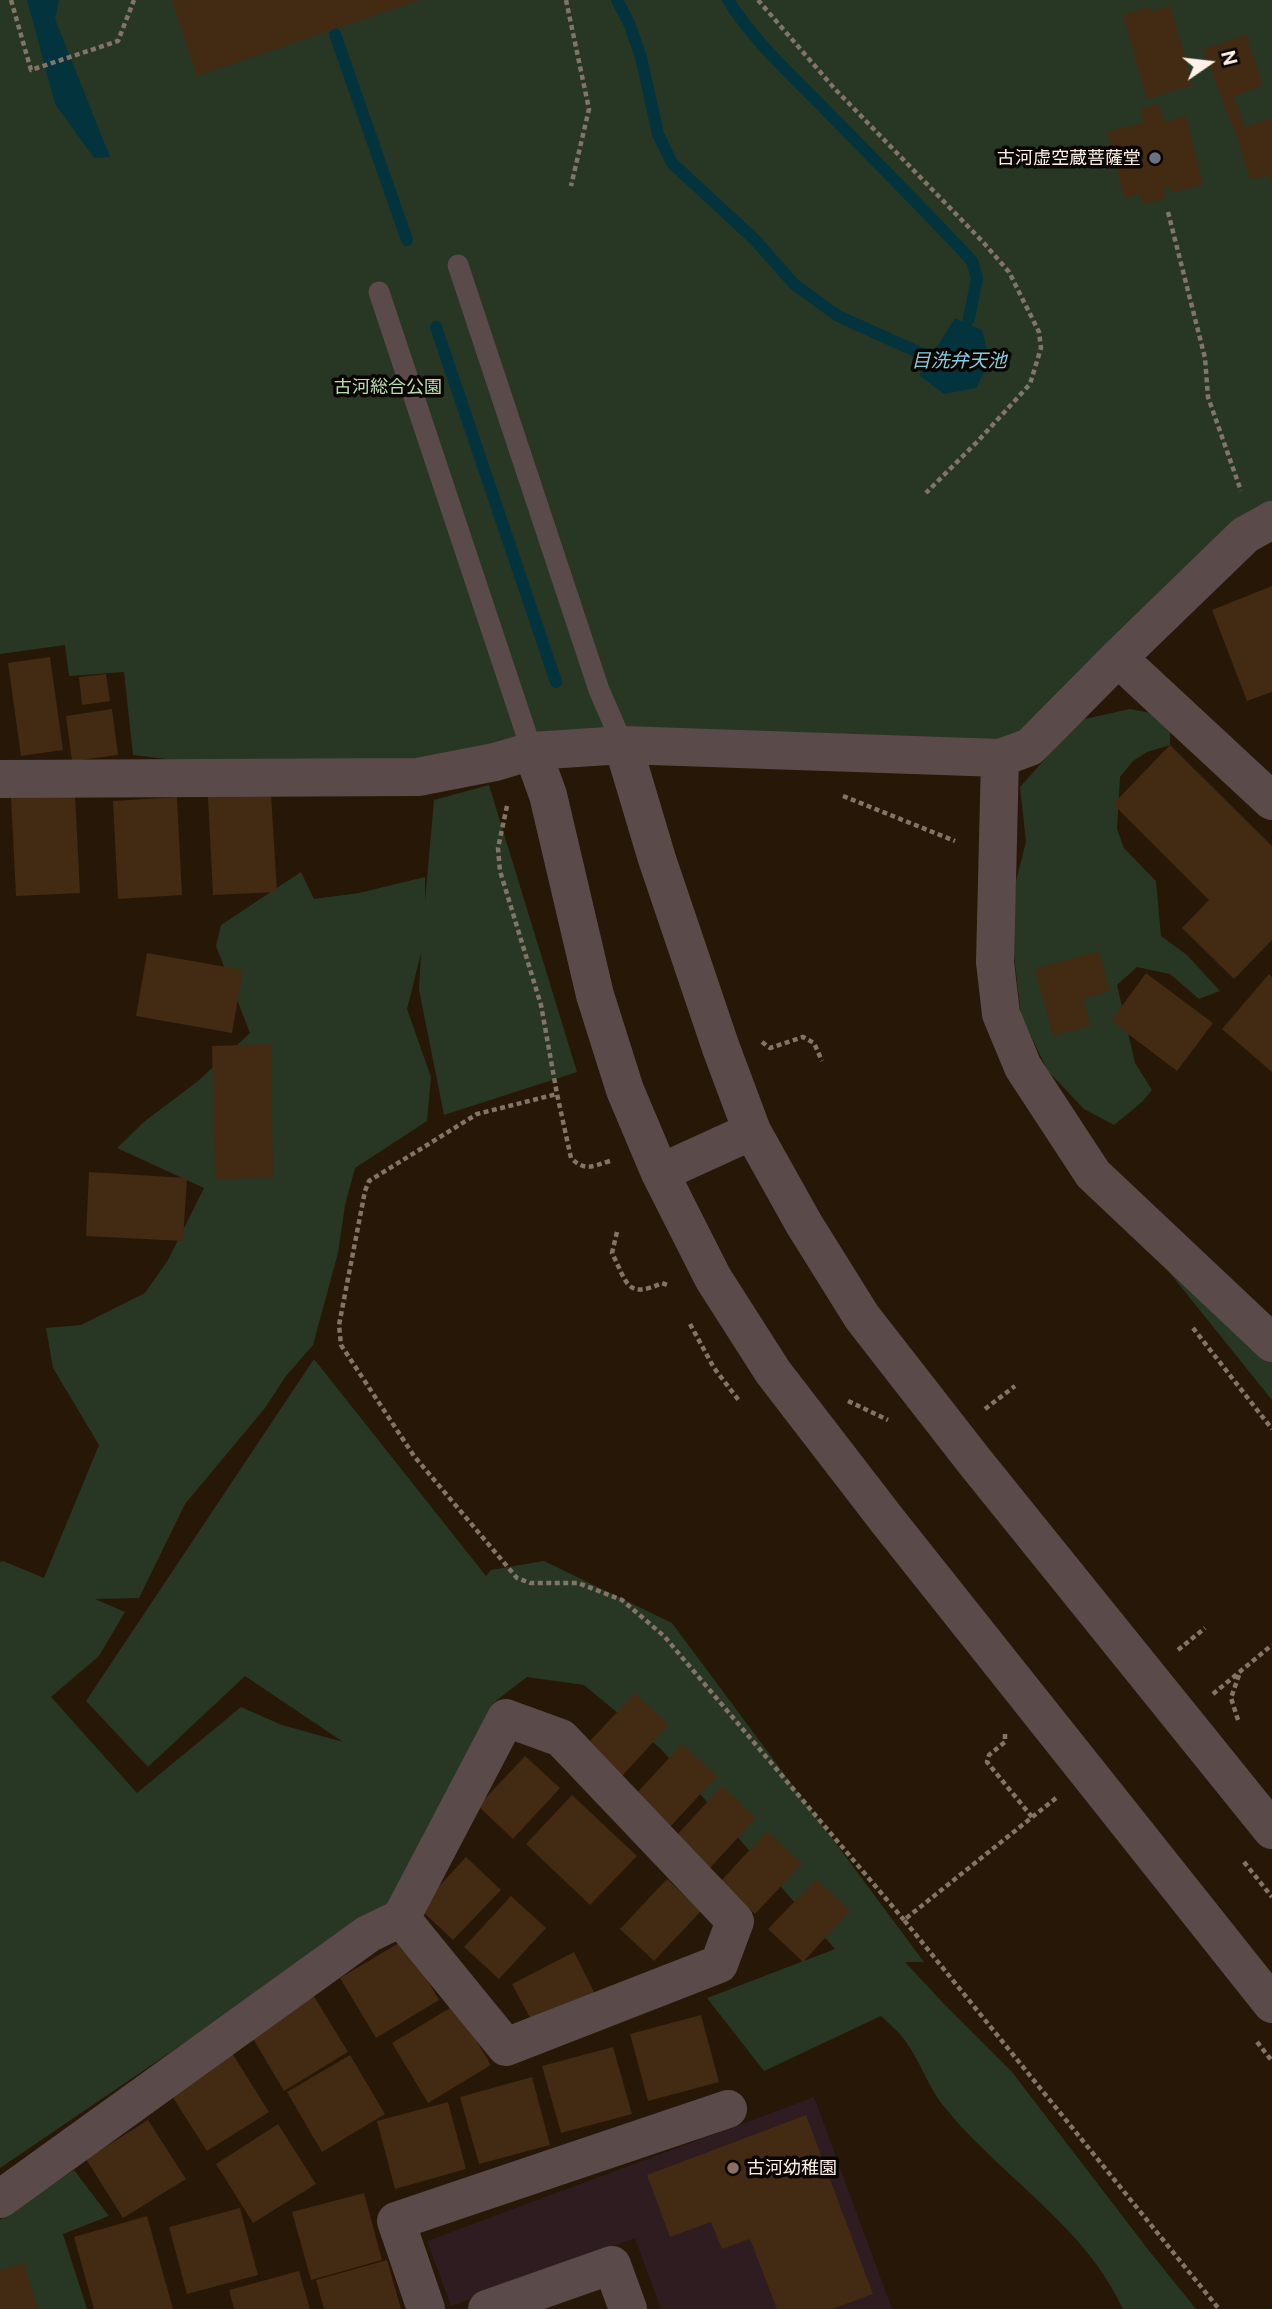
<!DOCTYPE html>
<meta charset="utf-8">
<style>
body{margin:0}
#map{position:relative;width:1272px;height:2309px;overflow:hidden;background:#271707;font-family:"Public Sans",sans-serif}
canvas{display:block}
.north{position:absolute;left:1174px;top:28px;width:70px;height:70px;-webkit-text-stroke:5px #0b0502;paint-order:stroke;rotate:76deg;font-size:19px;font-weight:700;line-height:28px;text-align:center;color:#fef2e8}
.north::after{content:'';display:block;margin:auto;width:24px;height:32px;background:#fef2e8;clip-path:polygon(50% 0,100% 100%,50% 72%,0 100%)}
</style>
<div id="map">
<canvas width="1272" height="2309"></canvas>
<div class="north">N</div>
</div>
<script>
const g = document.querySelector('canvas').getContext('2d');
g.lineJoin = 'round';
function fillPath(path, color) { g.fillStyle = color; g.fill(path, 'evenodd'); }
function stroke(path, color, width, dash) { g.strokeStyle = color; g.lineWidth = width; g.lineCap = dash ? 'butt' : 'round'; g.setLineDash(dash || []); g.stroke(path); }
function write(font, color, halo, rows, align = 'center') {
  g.font = font + ' "Public Sans","Noto Sans JP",sans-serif'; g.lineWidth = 7; g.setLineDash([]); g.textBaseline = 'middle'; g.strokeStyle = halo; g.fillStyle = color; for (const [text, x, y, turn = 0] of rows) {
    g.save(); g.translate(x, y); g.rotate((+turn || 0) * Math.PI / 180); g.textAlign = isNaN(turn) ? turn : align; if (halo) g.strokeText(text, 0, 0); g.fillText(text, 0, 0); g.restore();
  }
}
const education = new Path2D(`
 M814 2097 892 2309H661L635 2238 451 2306 427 2241Z`);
const green = new Path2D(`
 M0 0H1272V520L1030 747H684L332 779 133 755 124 672 69 676 65 645 0 654Z
 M1130 709 1156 714 1170 727V745L1147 752 1133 761 1120 777 1117 829 1124 848 1156 881 1161 936 1187 955 1220 991 1199 999 1170 974 1137 967 1117 985 1135 1063 1152 1090 1142 1102 1114 1125 1084 1109 1048 1071 1021 1016 1012 938 1016 881 1026 842 1020 787 1080 720Z
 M489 785 577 1072 444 1115 419 990 421 953 407 1009 431 1077 427 1121 355 1168 345 1205 338 1253 313 1345 286 1376 265 1408 185 1504 139 1598 95 1599 125 1612 99 1656 51 1697 137 1793 241 1707 282 1725 343 1742 245 1676 148 1767 86 1701 314 1359 486 1576 491 1570 544 1561 672 1623 924 1962H905L943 2003 1012 2072 1150 2252 1196 2309H1123C1084 2224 998 2175 942 2104 927 2084 919 2059 904 2039 897 2030 888 2023 881 2016L764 2071 707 1998 835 1949 661 1749 584 1685 527 1677 493 1703 396 1899 0 2168V1562L3 1561 44 1578 99 1445 53 1368 46 1328 81 1325 145 1293 168 1260 204 1188 117 1148 145 1121 198 1081 250 1033 216 946 221 925 301 872 314 899 359 893 425 877V902L434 800Z
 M1161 1262 1272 1361V1400Z
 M74 2170 109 2216 63 2234 87 2309H6L0 2292V2220Z`);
const water = new Path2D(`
 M27 0H59L55 19 110 157 94 158 55 104Z
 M955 318 982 330 990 361 976 388 944 394 919 375Z`);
const stream = new Path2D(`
 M617 0 629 23 641 57 658 134 672 163 754 239 795 285 838 316 929 357
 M728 0C752 38 785 69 816 100 868 154 921 206 972 261L977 278 969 319
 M335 34 407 240
 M436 327 556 682`);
const building = new Path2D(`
 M172 0H420L197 76Z
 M1170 6 1193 85 1147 99 1123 15 1150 7 1151 12Z
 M1246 34 1263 85 1234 97 1245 127 1272 118V186L1267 175 1251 180 1235 132 1203 50Z
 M1159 104 1164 122 1186 116 1203 184 1171 193 1170 186 1163 189 1165 199 1143 204 1140 194 1124 198 1107 132 1143 123 1140 109Z
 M1272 586V692L1247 701 1212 610Z
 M50 657 63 750 21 756 8 663Z
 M106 674 110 701 82 705 79 677Z
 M112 709 118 755 72 761 66 716Z
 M1170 745 1272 846V940L1234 979 1182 928 1209 900 1113 804Z
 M271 794 277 892 213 895 208 797Z
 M75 795 80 893 16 896 11 798Z
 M177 797 182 895 118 899 113 801Z
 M1099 951 1110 991 1083 999 1091 1026 1053 1036 1035 969Z
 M147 953 243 970 232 1033 136 1016Z
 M1146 973 1213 1023 1177 1071 1111 1021Z
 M1269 974 1272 977V1072L1222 1029Z
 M271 1044 273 1178 215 1179 212 1046Z
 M89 1172 187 1178 183 1241 86 1236Z
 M635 1693 669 1725 622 1776 588 1743Z
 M682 1744 717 1776 670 1827 635 1795Z
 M525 1756 560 1788 513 1839 478 1806Z
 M722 1786 756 1818 709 1869 675 1837Z
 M572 1795 637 1856 590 1905 526 1844Z
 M767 1831 802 1864 755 1914 720 1882Z
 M466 1857 501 1890 453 1940 419 1908Z
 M667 1879 701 1911 654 1961 620 1929Z
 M816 1879 850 1911 803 1962 768 1929Z
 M511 1896 546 1928 499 1979 464 1947Z
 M404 1940 439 2000 376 2038 340 1978Z
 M574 1952 595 1994 534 2025 512 1984Z
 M312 1993 348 2052 284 2091 248 2030Z
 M455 2005 491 2065 428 2103 392 2043Z
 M701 2015 719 2082 648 2101 630 2034Z
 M613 2047 632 2114 561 2133 542 2066Z
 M232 2053 269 2112 207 2151 170 2093Z
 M350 2055 385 2114 322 2152 287 2092Z
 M532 2077 550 2145 479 2164 460 2097Z
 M448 2102 466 2169 395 2189 377 2121Z
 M806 2115 873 2294 832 2309H777L750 2239 722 2249 711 2222 670 2237 647 2175Z
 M148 2120 186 2179 123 2218 86 2159Z
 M278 2124 316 2184 253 2223 216 2164Z
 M364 2193 382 2260 311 2280 292 2212Z
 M240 2208 258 2275 187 2294 169 2227Z
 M147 2216 173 2309H94L74 2237Z
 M387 2260 401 2309H324L316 2280Z
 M24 2263 38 2309H0V2270Z
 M299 2271 310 2309H234L229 2290Z`);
const path = new Path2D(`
 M11 0 31 70 118 41 134 0
 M566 0 589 109 571 186
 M758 0 834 88 983 242 1009 272 1039 332 1041 348 1030 384 978 441 926 493
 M1168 212 1205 358 1208 397 1241 491
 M843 796 955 841
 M507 806 498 848 500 871 541 1005 557 1094
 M762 1042 770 1048 803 1037 814 1043 822 1061
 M610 1161C593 1166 585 1172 571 1158L557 1094 477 1114 369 1181 365 1191 339 1325 341 1345 414 1456 517 1578 530 1583H578L622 1600 664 1636 904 1920
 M617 1232 612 1253C627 1282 626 1300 662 1283L670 1286
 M690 1324 714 1368 740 1402
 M1193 1328 1272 1429
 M848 1401 888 1420
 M985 1409 1015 1386
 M1178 1650 1205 1628
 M1213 1694 1272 1645
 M1238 1720 1231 1698 1240 1672
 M1005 1734V1742L989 1755 987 1762 1032 1817
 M1056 1798 904 1920 1219 2309
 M1244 1862 1272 1897
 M1257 2042 1272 2061`);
const service = new Path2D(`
 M458 265 599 690 623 745
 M379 292 532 751`);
const minor = new Path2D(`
 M1118 658 1272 801
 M623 745 657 859 721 1048 752 1131 804 1224 862 1317 975 1462 1272 1830
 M532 751 548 795 595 995 625 1090 660 1173 713 1278 773 1372 887 1520 1272 2004
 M1000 758 995 962 1001 1014 1023 1067 1093 1174 1272 1343
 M0 779 418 777 495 762 532 751 623 745 1000 758 1030 747 1118 658 1245 535 1272 520
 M660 1173 752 1131
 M0 2199 368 1934 401 1918 506 1718 561 1738 735 1921 719 1964 506 2047 401 1918
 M426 2309 396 2221 728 2109
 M487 2309 612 2265 628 2309`);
const markers = [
 [1155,158,7,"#6b7280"],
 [733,2168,7,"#8d6e63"]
];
const poiNames = [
 ["古河虚空蔵菩薩堂",1141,158],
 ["古河幼稚園",747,2168,"left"]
];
const parkNames = [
 ["古河総合公園",388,387]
];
const waterNames = [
 ["目洗弁天池",959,361]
];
fillPath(education, '#2e1c20');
fillPath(green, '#283724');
fillPath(water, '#03343d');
stroke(stream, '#03343d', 12);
fillPath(building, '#422a13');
stroke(path, '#827466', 4.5, [5, 3.5]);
stroke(service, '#5b4a4a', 21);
stroke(minor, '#5b4a4a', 38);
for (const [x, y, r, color] of markers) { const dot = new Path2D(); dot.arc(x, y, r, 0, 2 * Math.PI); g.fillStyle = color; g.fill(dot); stroke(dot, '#0b0502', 2.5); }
write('18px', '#fef2e8', '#0b0502', poiNames, 'right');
write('18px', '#b8e0ad', '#0b0502', parkNames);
write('italic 19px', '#80cee0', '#0b0502', waterNames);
</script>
